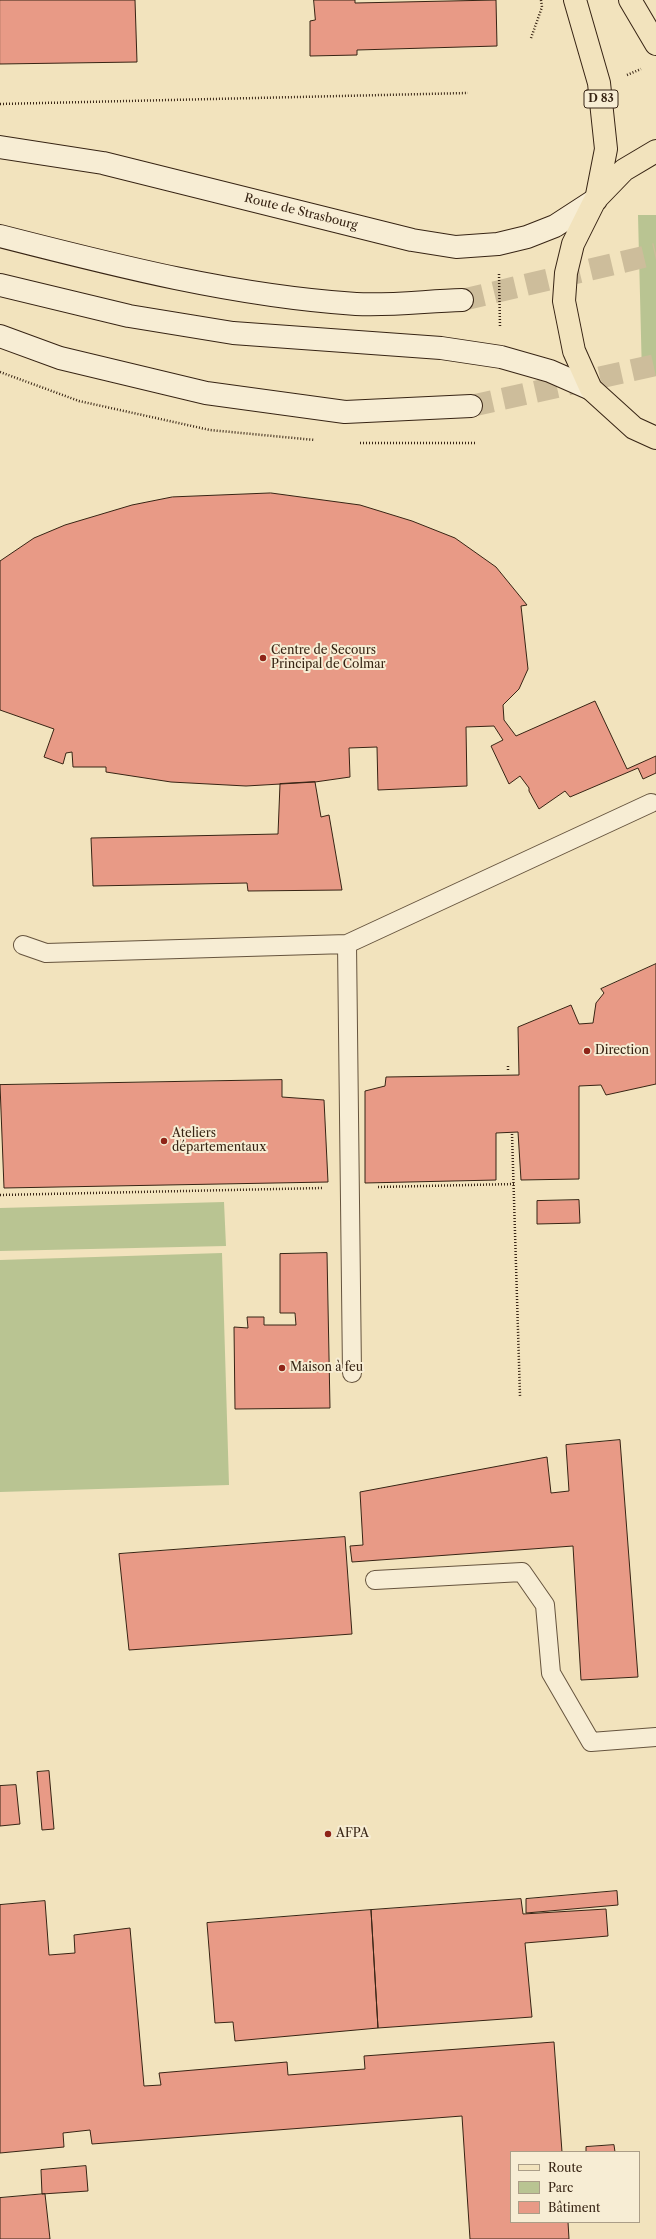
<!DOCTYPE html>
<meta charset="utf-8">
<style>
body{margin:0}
#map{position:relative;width:656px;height:2239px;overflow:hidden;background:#f2e3bd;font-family:"Libre Caslon Text",serif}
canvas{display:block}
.legend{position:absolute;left:510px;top:2151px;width:130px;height:72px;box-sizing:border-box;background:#f7edd4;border:1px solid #aa9d87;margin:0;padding:5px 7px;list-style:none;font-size:12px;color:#372414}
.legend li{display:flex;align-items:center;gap:8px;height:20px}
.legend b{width:20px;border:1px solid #aa9d87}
</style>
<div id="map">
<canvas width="656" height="2239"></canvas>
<ul class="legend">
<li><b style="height:5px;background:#f2e3bd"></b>Route</li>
<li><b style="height:11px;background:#b9c492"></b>Parc</li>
<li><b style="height:11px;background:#e89a86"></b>Bâtiment</li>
</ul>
</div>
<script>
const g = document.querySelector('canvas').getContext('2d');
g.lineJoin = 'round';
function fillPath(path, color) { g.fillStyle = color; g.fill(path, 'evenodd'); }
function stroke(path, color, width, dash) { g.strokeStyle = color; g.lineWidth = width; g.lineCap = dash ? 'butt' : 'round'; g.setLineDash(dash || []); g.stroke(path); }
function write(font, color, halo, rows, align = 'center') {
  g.font = font + ' "Libre Caslon Text",serif'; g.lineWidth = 4; g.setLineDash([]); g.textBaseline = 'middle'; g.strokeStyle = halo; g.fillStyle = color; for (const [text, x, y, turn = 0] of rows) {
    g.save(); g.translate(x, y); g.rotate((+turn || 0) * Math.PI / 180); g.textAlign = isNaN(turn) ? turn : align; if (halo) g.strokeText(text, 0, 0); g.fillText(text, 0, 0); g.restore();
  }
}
const green = new Path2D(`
 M638 215H656V376H642Z
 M224 1202 226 1246 0 1251V1208Z
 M222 1253 229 1485 0 1492V1260Z`);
const building = new Path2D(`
 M0 0H135L137 62 0 64Z
 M314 0H355V3L496 0 497 46 357 50V55L310 56V21L315 20Z
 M271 493 360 505 412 521 455 538 496 567 527 605 521 606 528 669 519 689 503 705 504 720 516 736 595 701 627 769 656 756V773L643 779 638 768 570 797 565 791 539 809 529 791V788L520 776 509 784 491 746 503 740 494 726 466 727 467 786 378 790 377 747 349 748 350 777 315 782 246 786 171 782 106 772V767H73L72 752 66 753 63 764 44 757 54 729 0 710V561L34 538 65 525 132 505 172 497Z
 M315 782 321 817 329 815 342 890 248 891 247 883 93 886 91 838 278 834 280 784Z
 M656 964V1084L606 1095 601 1085 579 1086V1179L521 1180 518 1132 496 1133V1180L365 1183V1091L385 1086 386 1077 519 1075 518 1027 571 1005 579 1024 593 1023 596 1003 604 993 601 989Z
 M282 1080V1097L324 1100 328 1182 4 1188 0 1085Z
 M579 1200 580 1223 537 1224V1201Z
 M327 1253 330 1408 235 1409 234 1327 248 1328 247 1317H264V1325H296L295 1313H280V1254Z
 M620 1440 638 1677 581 1680 573 1546 352 1562 350 1546 363 1545 360 1492 547 1457 551 1493 569 1491 566 1445Z
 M345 1537 352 1634 129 1650 119 1554Z
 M49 1771 54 1829 42 1830 37 1772Z
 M16 1785 20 1824 0 1826V1786Z
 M617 1891 618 1905 526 1913V1899Z
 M521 1899 523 1914 606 1909 608 1936 525 1943 532 2017 378 2028 371 1910Z
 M45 1901 49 1955 75 1953 74 1935 130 1928 144 2086 161 2085 159 2073 287 2062 288 2075 365 2069 364 2056 554 2042 562 2152H511V2222H568L569 2239H470L462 2116 92 2144 90 2130 63 2133 64 2147 0 2153V1905Z
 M371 1910 378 2028 235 2041 233 2022 215 2023 207 1923Z
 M614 2145 615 2152H586V2147Z
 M86 2166 88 2191 42 2194 41 2170Z
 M45 2194 50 2239H0V2198Z`);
const secondaryTunnel = new Path2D(`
 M462 300 656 254
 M471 406 656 365`);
const path = new Path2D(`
 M531 38 542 7 541 0
 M627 75 641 69
 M0 104 468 93
 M499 274 500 327
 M0 372 79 401 210 430 315 440
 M360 443H475
 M508 1066V1070
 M512 1134 520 1396
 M378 1187 514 1184
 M0 1195 323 1188`);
const service = new Path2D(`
 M23 945 46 953 347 944
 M352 1373 347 944 651 803
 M375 1580 522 1572 545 1605 551 1673 591 1742 656 1737`);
const secondary = new Path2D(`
 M0 147 103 163 412 240 456 247 498 244 527 237 555 226 595 200
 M0 236C117 266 235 296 356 304 390 306 427 301 462 300
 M0 285 129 316 233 333 441 348 501 357 550 371 591 389
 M0 336 60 358 206 393 345 412 471 406`);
const primary = new Path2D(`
 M575 0 599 83 606 149 596 200
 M630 0 656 44
 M656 151 624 170 595 200 573 244 566 273 564 301 574 351 591 389 634 428 656 438`);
const markers = [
 [263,658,4,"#8f2418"],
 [587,1051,4,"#8f2418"],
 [164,1141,4,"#8f2418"],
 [282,1368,4,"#8f2418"],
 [328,1834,4,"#8f2418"]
];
const shields = [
 [601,99,34]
];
const shieldNames = [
 ["D 83",601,99]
];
const streetNames = [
 ["Route de Strasbourg",301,212,14]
];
const poiNames = [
 ["Centre de Secours",271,651],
 ["Principal de Colmar",271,665],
 ["Direction",595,1051],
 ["Ateliers",172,1134],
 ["départementaux",172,1148],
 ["Maison à feu",290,1368],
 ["AFPA",336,1834]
];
fillPath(green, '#b9c492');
fillPath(building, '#e89a86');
stroke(building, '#372414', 1);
stroke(secondaryTunnel, '#cdbd9b', 22, [22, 11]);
stroke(service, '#66543e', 20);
stroke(secondary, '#372414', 24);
stroke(primary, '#372414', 24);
stroke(path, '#372414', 2.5, [1, 2]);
stroke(service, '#f7edd4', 18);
stroke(secondary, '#f7edd4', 22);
stroke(primary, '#f2e3bd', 22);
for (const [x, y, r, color] of markers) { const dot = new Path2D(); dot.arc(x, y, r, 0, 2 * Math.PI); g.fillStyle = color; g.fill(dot); stroke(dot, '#f7edd4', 1.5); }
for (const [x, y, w] of shields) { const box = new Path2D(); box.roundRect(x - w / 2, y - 9, w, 18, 3); g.fillStyle = '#f7edd4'; g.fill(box); stroke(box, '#372414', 1); }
write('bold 11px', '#372414', null, shieldNames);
write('12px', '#372414', '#f7edd4', streetNames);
write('12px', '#372414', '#f7edd4', poiNames, 'left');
</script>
